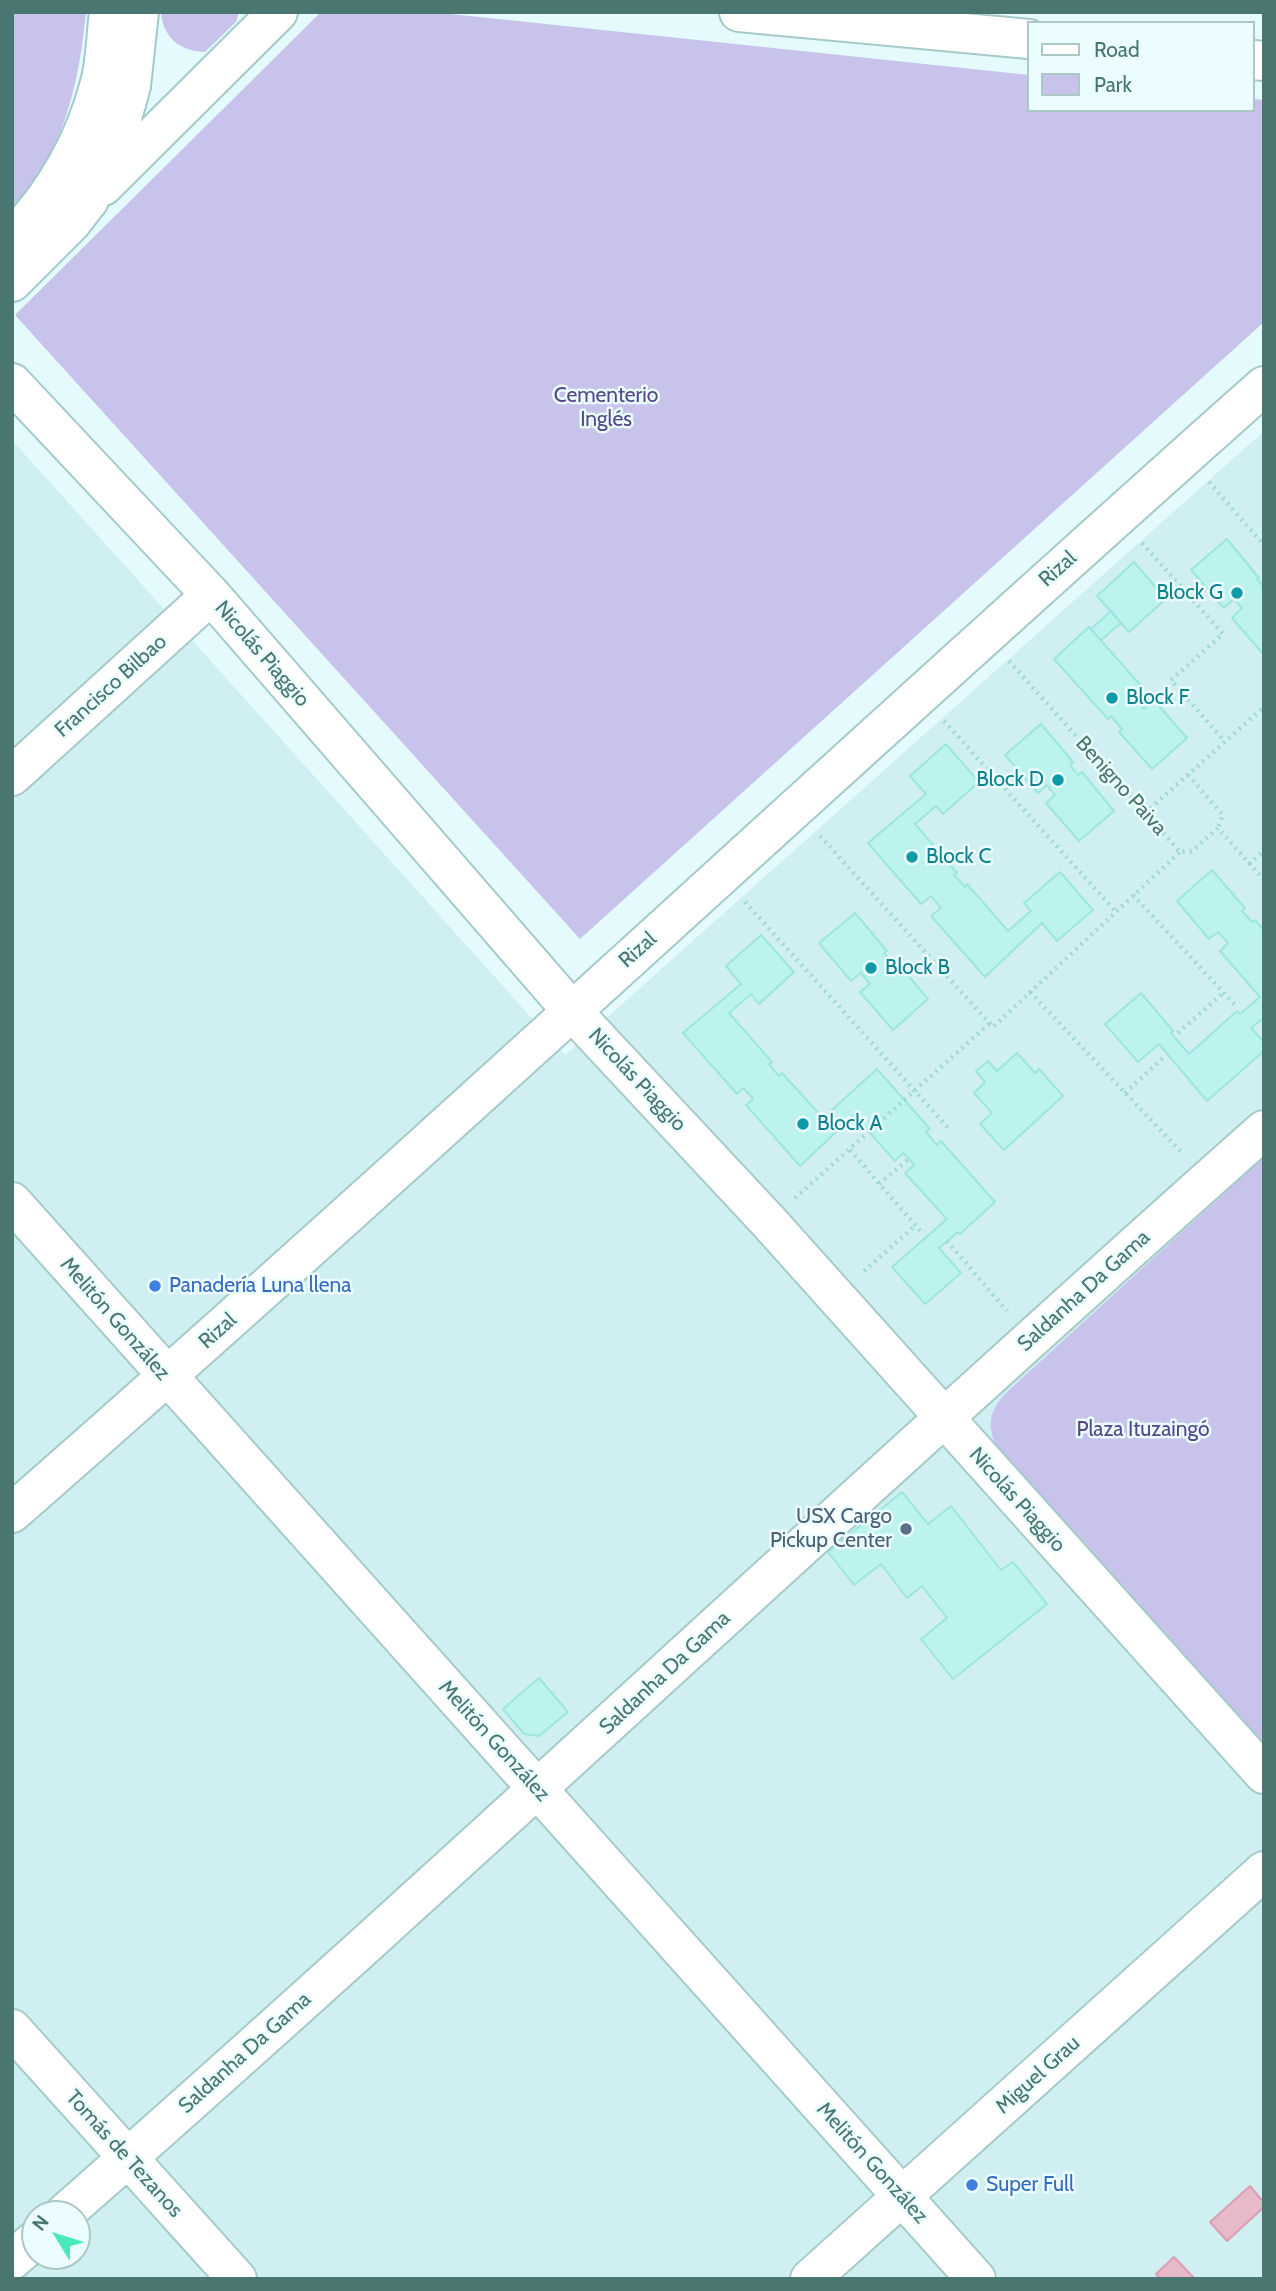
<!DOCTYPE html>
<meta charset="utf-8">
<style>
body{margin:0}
#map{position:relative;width:1276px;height:2291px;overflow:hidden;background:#e5fafd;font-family:Cabin,sans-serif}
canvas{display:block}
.frame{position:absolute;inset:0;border:14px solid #497670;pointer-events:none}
.legend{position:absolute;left:1027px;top:21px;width:228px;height:91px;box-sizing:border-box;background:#ecfdff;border:2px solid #abc7c6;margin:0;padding:9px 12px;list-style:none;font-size:21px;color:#497670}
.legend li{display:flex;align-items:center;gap:14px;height:35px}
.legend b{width:35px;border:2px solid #abc7c6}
.north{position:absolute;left:21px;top:2200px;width:70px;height:70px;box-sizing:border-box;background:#ecfdff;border:2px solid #abc7c6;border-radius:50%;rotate:308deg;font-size:19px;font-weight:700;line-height:28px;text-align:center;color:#497670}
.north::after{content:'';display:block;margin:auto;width:24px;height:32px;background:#48e9bd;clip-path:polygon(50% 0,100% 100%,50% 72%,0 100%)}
</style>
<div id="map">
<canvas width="1276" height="2291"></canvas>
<div class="frame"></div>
<ul class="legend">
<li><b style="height:9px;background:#fff"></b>Road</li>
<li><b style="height:19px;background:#c7c3eb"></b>Park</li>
</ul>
<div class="north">N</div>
</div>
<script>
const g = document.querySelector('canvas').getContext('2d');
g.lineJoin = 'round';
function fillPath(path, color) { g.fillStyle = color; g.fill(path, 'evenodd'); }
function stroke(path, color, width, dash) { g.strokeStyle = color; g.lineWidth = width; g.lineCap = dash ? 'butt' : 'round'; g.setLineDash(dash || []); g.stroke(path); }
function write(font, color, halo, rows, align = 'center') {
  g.font = font + ' Cabin,sans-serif'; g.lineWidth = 5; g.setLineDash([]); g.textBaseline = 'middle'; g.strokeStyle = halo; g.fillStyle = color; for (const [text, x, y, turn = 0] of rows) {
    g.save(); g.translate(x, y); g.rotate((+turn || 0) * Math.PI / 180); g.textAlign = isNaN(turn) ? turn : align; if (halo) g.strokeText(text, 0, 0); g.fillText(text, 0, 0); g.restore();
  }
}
const residential = new Path2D(`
 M1264 431V2279H12V440L565 1055ZM35 2214H77V2256H35Z`);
const green = new Path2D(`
 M12 12H86C79 87 62 154 12 212Z
 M161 12H239L236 22 205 52C180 51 163 38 161 12Z
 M321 12H432L1029 75V110H1253V99L1264 100V322L580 939 15 315Z
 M1264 1157V1744L999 1452C986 1426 988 1411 1008 1391Z`);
const water = new Path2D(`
 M1250 2186 1264 2203V2207L1227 2241 1210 2222Z
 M1174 2257 1195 2279H1160L1156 2274Z`);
const building = new Path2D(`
 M1227 539 1259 578 1257 579 1264 587V655L1232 618 1242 608 1234 599 1224 608 1191 570Z
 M1134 562 1166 599 1129 632 1097 596Z
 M1111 611 1121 623 1101 640 1091 629Z
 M1089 627 1143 688 1133 697 1144 709 1154 700 1187 738 1152 769 1119 732 1122 729 1111 716 1108 719 1054 659Z
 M1041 724 1073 762 1070 765 1078 775 1082 772 1114 811 1079 841 1046 803 1055 795 1047 785 1038 793 1005 755Z
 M946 744 979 782 943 814 936 806 915 824 957 873 954 875 965 887 967 884 1008 931 1031 911 1024 903 1060 872 1093 910 1057 941 1042 923 985 977 931 916 941 908 931 896 921 904 868 843 926 794 910 776Z
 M1212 870 1245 908 1242 911 1252 922 1255 920 1264 930V1018L1251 1028 1264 1042V1051L1207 1101 1159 1044 1138 1062 1105 1024 1141 993 1173 1031 1171 1033 1189 1054 1237 1011 1240 1014 1260 997 1220 951 1228 943 1218 932 1209 939 1177 901Z
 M855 913 887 951 884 953 893 964 896 961 928 999 893 1030 860 992 870 984 861 973 851 981 819 943Z
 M761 935 794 972 759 1004 751 994 729 1013 772 1062 769 1064 779 1076 782 1073 823 1118 877 1069 930 1129 926 1132 937 1145 941 1141 995 1202 960 1234 958 1232 939 1248 961 1273 925 1304 892 1267 947 1219 905 1173 914 1165 909 1159 903 1153 895 1161 854 1115 800 1166 746 1105 753 1099 748 1093 743 1088 737 1094 683 1033 741 984 726 966Z
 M1017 1053 1035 1073 1039 1069 1063 1096 1004 1150 980 1124 992 1113 974 1093 985 1082 976 1071 988 1061 997 1071Z
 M902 1492 928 1524 951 1506 1001 1570 1013 1562 1047 1604 953 1679 921 1639 947 1618 922 1586 907 1598 881 1564 854 1585 828 1552Z
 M539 1678 568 1712 539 1736 524 1734 503 1709Z`);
const path = new Path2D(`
 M1209 482 1264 545
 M1142 543 1223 634 1171 680 1225 742
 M1009 661 1180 852 1192 851 1218 828 1264 880
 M944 721 1116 912
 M1188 775 1223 815 1218 828
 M1145 813 1264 707
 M820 836 993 1027 1180 852
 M1249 864 1264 851
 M1133 895 1235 1005
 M745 902 950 1130
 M1030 992 1183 1154
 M1178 1033 1223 993
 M1125 1093 1163 1058
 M850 1150 922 1233
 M879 1184 909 1159
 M795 1198 990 1023
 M947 1241 1007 1311
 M864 1271 916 1225`);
const street = new Path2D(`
 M739 12 1029 39
 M1253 60 1264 61
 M12 383 211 595 572 1011 768 1221 1264 1774
 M12 776 211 595
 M12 1202 976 2279
 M12 1513C434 1143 844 759 1264 386
 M12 2029 237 2279
 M64 2214C469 1858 861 1487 1264 1130
 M12 2260 35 2240
 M810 2279 1264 1871`);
const secondary = new Path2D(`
 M103 186 278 12
 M12 238C54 196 85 141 100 83 106 61 106 35 109 12
 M12 282 72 222 89 200 116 139 131 86 139 12`);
const markers = [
 [1237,593,7,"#0f9aa8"],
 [1112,698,7,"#0f9aa8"],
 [1058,780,7,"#0f9aa8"],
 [912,857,7,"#0f9aa8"],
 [871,968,7,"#0f9aa8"],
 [803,1124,7,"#0f9aa8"],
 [155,1286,7,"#3f7fe0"],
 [906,1529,7,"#5c6f8a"],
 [972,2185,7,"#3f7fe0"]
];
const parkNames = [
 ["Cementerio",606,396],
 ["Inglés",606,420],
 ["Plaza Ituzaingó",1143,1430]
];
const streetNames = [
 ["Rizal",1058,569,-42],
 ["Nicolás Piaggio",262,654,49],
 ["Francisco Bilbao",111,686,-42],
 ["Benigno Paiva",1121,786,48],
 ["Rizal",638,950,-42],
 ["Nicolás Piaggio",637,1080,47],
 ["Saldanha Da Gama",1084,1291,-42],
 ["Melitón González",115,1319,49],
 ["Rizal",218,1331,-42],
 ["Nicolás Piaggio",1017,1500,48],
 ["Saldanha Da Gama",665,1673,-43],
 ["Melitón González",494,1741,48],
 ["Saldanha Da Gama",245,2053,-42],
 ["Miguel Grau",1038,2075,-42],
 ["Tomás de Tezanos",124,2154,48],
 ["Melitón González",872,2163,48]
];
const cultureNames = [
 ["Block G",1223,593,"right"],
 ["Block F",1126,698],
 ["Block D",1044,780,"right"],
 ["Block C",926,857],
 ["Block B",885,968],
 ["Block A",817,1124]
];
const shopNames = [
 ["Panadería Luna llena",169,1286],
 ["Super Full",986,2185]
];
const serviceNames = [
 ["USX Cargo",892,1517],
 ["Pickup Center",892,1541]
];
fillPath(residential, '#d0eff2');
fillPath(green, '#c7c3eb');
fillPath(water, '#e7b9c9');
stroke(water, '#d99fb2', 2);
fillPath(building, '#bcf3ee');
stroke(building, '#9ce6de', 2);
stroke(street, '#a5cac8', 42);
stroke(secondary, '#a1cbc9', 42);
stroke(path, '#9fd8d2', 4.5, [2, 5]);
stroke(street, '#fff', 38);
stroke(secondary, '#fff', 38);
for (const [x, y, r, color] of markers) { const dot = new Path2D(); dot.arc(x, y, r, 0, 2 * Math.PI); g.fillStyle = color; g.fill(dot); stroke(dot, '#ecfdff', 2.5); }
write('21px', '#544689', '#ecfdff', parkNames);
write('21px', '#497670', '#ecfdff', streetNames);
write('21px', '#0d838f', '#ecfdff', cultureNames, 'left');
write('21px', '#366cbe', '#ecfdff', shopNames, 'left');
write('21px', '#4e5e75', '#ecfdff', serviceNames, 'right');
</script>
